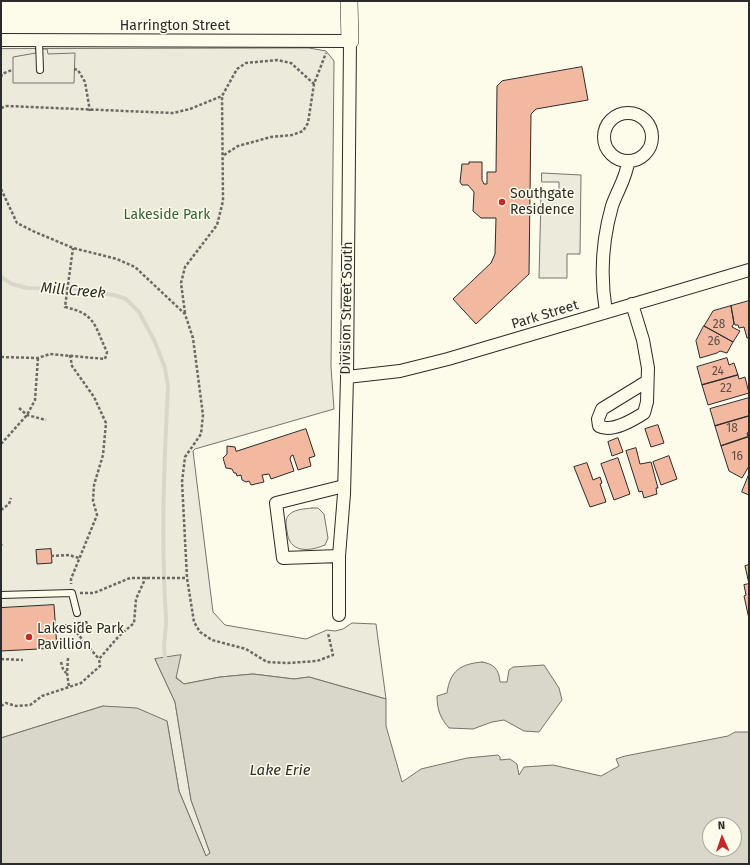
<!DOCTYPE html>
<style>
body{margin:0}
#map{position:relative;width:750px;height:865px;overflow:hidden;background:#fdfbea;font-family:"Fira Sans",sans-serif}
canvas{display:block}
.frame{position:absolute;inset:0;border:2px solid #2b2b2b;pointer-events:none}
.north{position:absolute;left:702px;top:817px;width:40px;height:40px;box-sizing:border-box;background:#fdfbea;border:1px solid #a9a89e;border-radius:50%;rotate:357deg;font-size:11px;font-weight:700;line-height:16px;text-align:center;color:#2b2b2b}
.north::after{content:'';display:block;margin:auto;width:14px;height:18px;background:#c62828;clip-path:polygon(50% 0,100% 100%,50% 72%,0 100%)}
</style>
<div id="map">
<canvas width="750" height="865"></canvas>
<div class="frame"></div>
<div class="north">N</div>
</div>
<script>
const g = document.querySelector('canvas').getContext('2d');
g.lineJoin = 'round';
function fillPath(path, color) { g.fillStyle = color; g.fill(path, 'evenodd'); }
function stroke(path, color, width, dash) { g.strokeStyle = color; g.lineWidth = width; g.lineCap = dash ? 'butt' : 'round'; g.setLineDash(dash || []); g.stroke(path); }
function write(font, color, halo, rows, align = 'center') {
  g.font = font + ' "Fira Sans",sans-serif'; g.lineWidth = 3; g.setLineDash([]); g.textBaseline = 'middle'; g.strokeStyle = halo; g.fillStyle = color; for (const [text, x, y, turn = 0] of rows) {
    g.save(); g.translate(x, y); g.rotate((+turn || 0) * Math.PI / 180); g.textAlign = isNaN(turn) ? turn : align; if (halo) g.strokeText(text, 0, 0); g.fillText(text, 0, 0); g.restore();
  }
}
const green = new Path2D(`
 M309 48 326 51 334 61 331 367 334 409 195 449 193 451 213 612 225 625 306 639 327 630 335 631 343 629 352 623 376 624 386 699 309 677 294 679 253 674 220 677 184 684 155 659 175 702 191 800 210 853 206 856 179 791 167 721 103 706 1 738V49Z
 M312 508H318L324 514 328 538 325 545C308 552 289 553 287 531 286 526 285 520 288 516 293 509 305 509 312 508Z`);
const parking = new Path2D(`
 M36 49H47L48 54 75 53 74 83H13V57L36 53Z
 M542 173 581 175 580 254H567V278H539L541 196H559V182H542Z`);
const water = new Path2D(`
 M181 655 176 678 184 684 220 677 253 674 294 679 309 677 386 699V726L402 782 421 769 467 758 498 755 500 757V760L510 759 517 764 519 775 524 767 553 765 601 776 619 766 616 759 625 756 728 736 735 732H749V864H1V738L103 706 137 708 167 721 179 791 206 856 210 853 191 800 175 702 155 659ZM710 825H734V849H710Z
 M482 662C494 664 499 669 500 682H507L509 670 513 667 544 665 559 688 562 700 539 732 524 731 504 720 492 722 473 729 449 728C440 718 437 709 437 696L447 693C450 671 460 664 482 662Z`);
const stream = new Path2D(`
 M1 277 12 284 27 288 76 289 114 295 126 299 139 312 155 342 165 368 168 387C164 464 161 540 166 618 167 630 162 645 165 657`);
const building = new Path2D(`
 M582 67 588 100 536 109 531 114 529 274 476 324 453 299 491 263 495 254 496 218H481L473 211 474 192 468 185H462L460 182 462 164H469V162H482V180L484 184H487V172H496L497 86 502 81Z
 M749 301V338H747L744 327 739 328 738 325H735L734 323 731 306Z
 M731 306 734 323 732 327 740 331 733 342 704 326 713 311Z
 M704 326 733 342 727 353 720 351 717 353 700 358 696 341Z
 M727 358 729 365 734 363 738 375 702 385 697 367Z
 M738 375 739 379 745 377 749 393 708 405 702 385Z
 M749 398V416L715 426 710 409Z
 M749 416V432L747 433 748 437 721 446 715 426Z
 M658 425 664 443 651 447 645 429Z
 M306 429 315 456 309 458 311 466 298 470 293 455 291 456 290 459 294 471 271 479 269 474 262 475 264 482 251 485 249 481 246 482 242 480 241 475 237 476 236 473H234L232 469 226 468 223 458 227 454V446L235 447 236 451Z
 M747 437 749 438V466L742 478 729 471 721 446Z
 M618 438 623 452 612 456 608 442Z
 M636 448 640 464 651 462 658 488H656L657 494 644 498 642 491 639 492 626 451Z
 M669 456 677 479 661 485 653 462Z
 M618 458 630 494 614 500 601 464Z
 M587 463 593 480 600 477 602 483 600 484 606 502 590 507 574 467Z
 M749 474V495L742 492Z
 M51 549 52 563 37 564 36 550Z
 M749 565V584L745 566Z
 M749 584V619L744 596 746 595 744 585Z
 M54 605 57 648 1 651V608Z
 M87 622V630L79 631 78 623Z`);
const path = new Path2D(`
 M74 69 78 70 85 82 90 111
 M1 77 2 74 12 70
 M1 108 7 106 173 113 190 109 222 96
 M224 155 238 146 271 137 292 135 303 131 308 123 314 84 326 53
 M1 189 17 223 35 232 73 248 117 259 135 267 185 314 193 338 203 415 201 434 185 457 182 482 187 578 194 622 200 632 212 640 246 649 267 662 288 663 317 661 333 655 328 633
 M185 313 181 283 185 267 217 225 223 201 222 96 237 69 246 63 277 60 291 63 314 84
 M70 355 72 366 94 397 106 423 103 455 94 485 93 501 97 515 71 579V584
 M1 357 38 358 50 354 105 359 107 352C94 325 96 314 65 307L73 248
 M19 408 27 415 46 420
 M1 444 27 415 35 400 38 358
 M1 510 9 504 11 498
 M1 545 2 544
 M51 556 69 555 79 558
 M80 593H94L130 578H187
 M55 626 70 625 99 659
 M68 658 67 673 69 687
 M1 659 23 660
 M61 662 63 669 66 673
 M1 706 6 703 16 706 30 705 42 696 81 683 100 666 99 659 119 636 134 623 136 599 146 577`);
const lane = new Path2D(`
 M39 41 40 70
 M1 595 72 593 77 613`);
const street = new Path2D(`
 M1 40 350 41 347 377 344 494 339 556V615
 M604 137a24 24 0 1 1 48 0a24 24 0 1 1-48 0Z
 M632 304 643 340 648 368 647 402 644 413C633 420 612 433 599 426L598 419 602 409 646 382
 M606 312C600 276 602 241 612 206 617 191 627 177 628 161
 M347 377 400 371 448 359 749 270
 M339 556 283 558 276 503 344 486`);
const secondary = new Path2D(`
 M349 1 350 41`);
const markers = [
 [502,202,4,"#c62828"],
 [29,637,4,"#c62828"]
];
const numberNames = [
 ["28",719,325],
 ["26",714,342],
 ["24",718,372],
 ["22",726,389],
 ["18",732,429],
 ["16",737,457]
];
const streetNames = [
 ["Harrington Street",175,26],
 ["Division Street South",347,308,-89],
 ["Park Street",545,315,-17]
];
const poiNames = [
 ["Southgate",510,194],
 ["Residence",510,210],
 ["Lakeside Park",37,629],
 ["Pavillion",37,645]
];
const parkNames = [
 ["Lakeside Park",167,215]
];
const waterNames = [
 ["Mill Creek",73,291,5],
 ["Lake Erie",280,771]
];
fillPath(green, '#ecebdb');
stroke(green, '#74746e', 1);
fillPath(parking, '#eceadb');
stroke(parking, '#74746e', 1);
fillPath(water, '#d8d7c9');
stroke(water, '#74746e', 1);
stroke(stream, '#d8d7c9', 4);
fillPath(building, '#f2b8a0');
stroke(building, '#2b2b2b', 1);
stroke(lane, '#2b2b2b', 8);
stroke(street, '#2b2b2b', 14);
stroke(secondary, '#2b2b2b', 18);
stroke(path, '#6a6964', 2.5, [3, 2]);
stroke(lane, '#fdfbea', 6);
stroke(street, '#fdfbea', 12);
stroke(secondary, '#fdfbea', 17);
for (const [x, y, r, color] of markers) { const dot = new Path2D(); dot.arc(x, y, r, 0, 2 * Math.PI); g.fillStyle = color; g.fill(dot); stroke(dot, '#fdfbea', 1.5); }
write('12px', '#5d4e48', null, numberNames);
write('14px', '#2b2b2b', '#fdfbea', streetNames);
write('14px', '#2b2b2b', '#fdfbea', poiNames, 'left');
write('14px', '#34623c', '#fdfbea', parkNames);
write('italic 15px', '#2b2b2b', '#fdfbea', waterNames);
</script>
